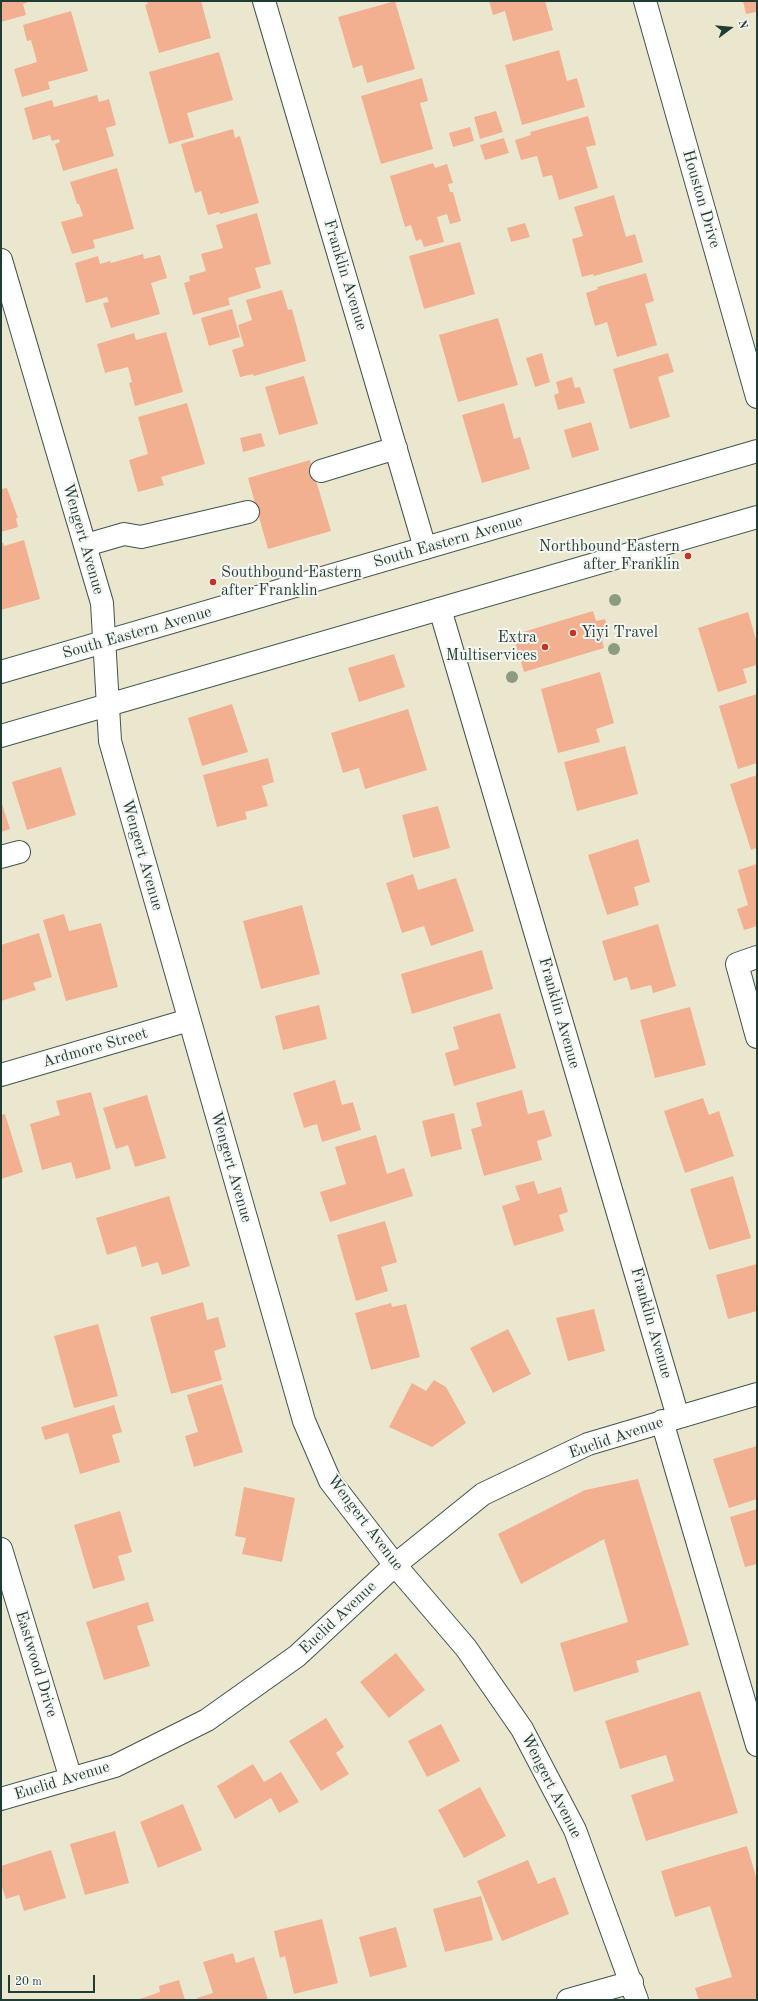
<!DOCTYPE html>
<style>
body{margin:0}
#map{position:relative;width:758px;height:2001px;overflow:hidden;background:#ebe7cf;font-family:"Old Standard TT",serif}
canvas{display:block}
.frame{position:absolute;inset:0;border:2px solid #1f3d34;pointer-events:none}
.north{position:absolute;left:710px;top:8px;width:40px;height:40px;-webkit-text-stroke:3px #f6f6f2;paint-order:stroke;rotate:74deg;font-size:11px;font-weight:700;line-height:16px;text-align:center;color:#1f3d34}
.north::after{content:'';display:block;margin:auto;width:14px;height:18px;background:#1f3d34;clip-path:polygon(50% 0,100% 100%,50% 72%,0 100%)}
.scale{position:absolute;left:8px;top:1975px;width:87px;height:18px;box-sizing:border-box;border:2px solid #1f3d34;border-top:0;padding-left:5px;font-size:12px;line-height:14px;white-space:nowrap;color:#1f3d34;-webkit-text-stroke:3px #f6f6f2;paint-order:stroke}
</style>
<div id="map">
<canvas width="758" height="2001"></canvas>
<div class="frame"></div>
<div class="north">N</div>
<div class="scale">20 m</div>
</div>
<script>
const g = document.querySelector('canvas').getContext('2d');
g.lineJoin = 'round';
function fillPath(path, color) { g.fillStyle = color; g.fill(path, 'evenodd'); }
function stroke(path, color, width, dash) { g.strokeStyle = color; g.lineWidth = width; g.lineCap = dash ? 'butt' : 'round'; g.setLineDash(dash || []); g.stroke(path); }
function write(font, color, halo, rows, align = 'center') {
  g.font = font + ' "Old Standard TT",serif'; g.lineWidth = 4; g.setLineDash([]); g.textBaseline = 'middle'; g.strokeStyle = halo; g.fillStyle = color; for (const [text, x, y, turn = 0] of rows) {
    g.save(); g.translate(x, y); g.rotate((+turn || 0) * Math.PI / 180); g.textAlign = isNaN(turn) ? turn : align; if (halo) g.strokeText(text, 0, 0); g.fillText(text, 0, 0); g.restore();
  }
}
const building = new Path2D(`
 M1 1H31L23 4 26 15 1 22Z
 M147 1H201L211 38 159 53 145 5 148 4Z
 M395 1 415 69 367 83 362 65 353 68 338 17Z
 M489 1H545L553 30 513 41 505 11 493 15Z
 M743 1H757V14L756 12 746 14Z
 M71 11 88 71 48 82 50 89 22 97 14 69 37 62 31 40 27 41 23 25Z
 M559 50 567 81 577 78 585 107 522 125 505 65Z
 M219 52 233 100 187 113 194 137 169 144 149 72Z
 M422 78 428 101 420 103 433 149 381 164 361 96Z
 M97 95 99 102 109 99 116 125 106 128 114 156 63 171 55 144 60 142 59 139 52 141 50 135 33 140 24 108 52 100 54 107Z
 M496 111 503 132 480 139 474 117Z
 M588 116 596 145 586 147 598 188 559 200 552 175 543 177 537 156 521 160 515 140 531 135 530 132Z
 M470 127 474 141 453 147 449 133Z
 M233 129 235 138 240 136 259 203 220 214 219 212 208 215 201 191 195 193 181 144Z
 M504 138 509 153 485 160 480 145Z
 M433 163 435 168 447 164 453 183 448 184 450 192H453L461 221 450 224 447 214 437 217 444 242 424 247 421 239 416 241 411 225 405 227 390 176Z
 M117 168 134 229 93 240 95 248 72 254 61 222 83 216 79 204H77L70 182Z
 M614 195 626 237 635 234 643 262 594 276 593 274 582 277 572 239 583 236 574 207Z
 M257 213 271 264 255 268 261 288 228 298 230 305 193 315 184 283 190 281 189 276 206 271 201 254 223 248 216 225Z
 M525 223 530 237 511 242 507 228Z
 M460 242 475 294 424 309 409 256Z
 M143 254 144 259 160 255 167 278 151 283 160 314 111 328 103 303 109 302 107 297 86 303 75 263 98 256 100 264 110 261 111 263Z
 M646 273 654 301 645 304 657 345 617 357 607 322 595 326 586 293 598 289 597 287Z
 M282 290 288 310 292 309 306 361 254 376 253 374 240 377 232 350 244 346 238 325 252 320 246 300Z
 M232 309 240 337 209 346 201 318Z
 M498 318 518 385 458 402 439 335Z
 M166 332 183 392 135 406 129 383 132 382 128 367 105 373 97 344 134 333 136 340Z
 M542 353 550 382 535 387 526 358Z
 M668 353 674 372 658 377 670 417 630 429 613 369Z
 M304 376 318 424 279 435 265 387Z
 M572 377 575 388 580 387 585 403 558 410 554 395 559 393 556 382Z
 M187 403 205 464 161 477 164 485 138 492 129 460 148 454 138 417Z
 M504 403 514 439 520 437 530 469 482 483 462 415Z
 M591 422 599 450 572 458 564 430Z
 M261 433 265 446 243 452 240 438Z
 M310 460 331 531 268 549 248 478Z
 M7 488 18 518H16L18 527 1 532V489Z
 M24 540 40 599 1 610V543H3L4 546Z
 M593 611 596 621 605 619 610 636 602 639 604 648 524 672 513 635Z
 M748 612 757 643V665L743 669 747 683 718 692 698 628Z
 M394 654 405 687 359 702 348 668Z
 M600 672 614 723 596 729 600 742 558 753 541 689Z
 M757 694V763L738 769 719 706Z
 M232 704 248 752 202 766 188 718Z
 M408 709 427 770 365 789 359 768 343 773 331 733Z
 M625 746 638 794 577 811 564 762Z
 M268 758 274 782 262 786 268 806 245 812 247 819 217 827 203 775Z
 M61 767 76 815 27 830 12 782Z
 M757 775V848L751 850 730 784Z
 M1 801 10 829 1 832Z
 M438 806 450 848 413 858 402 815Z
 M638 839 650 882 634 887 639 905 607 915 588 855Z
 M757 864V926L744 930 737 909 748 905 738 870Z
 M413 874 418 890 456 878 474 931 431 946 424 926 402 933 386 883Z
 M302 905 320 974 261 989 243 921Z
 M64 914 69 931 101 923 118 987 66 1001 43 920Z
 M658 924 676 986 653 993 651 985 631 990 627 977 614 981 602 941Z
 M39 933 52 977 33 983 36 990 1 1001V945Z
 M482 950 493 989 412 1014 401 974Z
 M319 1005 327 1039 283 1050 275 1016Z
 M690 1007 706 1065 655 1078 640 1020Z
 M500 1013 516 1068 454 1086 445 1053 459 1049 453 1027Z
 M335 1080 342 1105 353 1102 361 1130 322 1142 317 1124 304 1128 293 1093Z
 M522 1090 528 1114 544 1110 552 1136 537 1141 542 1160 484 1176 471 1129 482 1126 476 1103Z
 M91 1092 111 1169 76 1179 71 1162 42 1170 30 1124 60 1115 56 1101Z
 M147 1095 166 1158 135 1167 128 1145 116 1149 103 1108Z
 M703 1098 709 1115 719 1111 734 1156 685 1173 664 1111Z
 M454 1113 462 1149 431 1157 422 1121Z
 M5 1114 23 1172 1 1179V1115Z
 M376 1135 387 1174 404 1168 413 1196 330 1222 320 1192 346 1184 335 1147Z
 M733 1176 751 1238 709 1250 690 1189Z
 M534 1181 538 1194 561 1187 568 1212 559 1215 564 1231 514 1246 502 1206 520 1200 515 1186Z
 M169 1196 190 1266 162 1275 158 1262 142 1267 136 1246 107 1255 96 1218Z
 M385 1221 397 1262 381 1267 388 1291 356 1301 337 1235Z
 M757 1264V1311L728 1319 716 1275Z
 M203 1302 207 1320 218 1317 226 1347 214 1351 222 1380 171 1394 150 1317Z
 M391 1303 392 1307 406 1304 420 1357 371 1370 355 1313Z
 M594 1309 605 1351 568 1361 556 1318Z
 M98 1324 118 1396 74 1408 54 1336Z
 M508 1329 531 1374 493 1393 470 1348Z
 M434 1380 446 1387 466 1423 432 1447 389 1427 412 1383 426 1391Z
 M222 1384 243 1452 194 1467 185 1436 198 1432 187 1395Z
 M114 1405 122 1432 112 1435 120 1462 80 1474 68 1433 45 1440 41 1427Z
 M757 1446V1499L729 1508 713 1459Z
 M638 1479 689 1645 636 1661 639 1672 574 1692 560 1643 628 1622 604 1539 521 1584 498 1534 585 1490Z
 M244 1487 295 1498 282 1562 242 1554 246 1538 235 1536Z
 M757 1509V1564L745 1567 730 1517Z
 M120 1511 132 1552 118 1556 125 1580 93 1589 74 1525Z
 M148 1602 154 1621 137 1626 150 1666 104 1680 86 1622Z
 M396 1653 425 1690 389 1718 360 1682Z
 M700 1691 738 1813 646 1841 631 1795 674 1781 666 1755 620 1769 605 1721Z
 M326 1718 344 1747 336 1753 349 1774 321 1791 289 1741Z
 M441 1724 460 1761 427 1777 408 1741Z
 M253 1764 264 1782 281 1772 299 1802 279 1813 271 1798 235 1819 217 1786Z
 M480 1787 506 1836 464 1858 438 1810Z
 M183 1804 202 1850 158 1868 140 1822Z
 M115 1831 129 1883 85 1895 70 1844Z
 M747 1846 757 1880V2000H699L695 1988 732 1977 710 1906 675 1917 661 1871Z
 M51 1850 66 1898 24 1911 19 1895 6 1899 1 1884V1866Z
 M528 1860 538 1884 555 1877 569 1914 502 1941 477 1881Z
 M481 1896 493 1940 445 1952 433 1909Z
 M322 1919 338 1983 294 1994 285 1956 280 1958 274 1931Z
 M396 1927 407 1967 370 1977 359 1937Z
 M233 1953 236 1963 254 1957 268 2000H198L197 1998 213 1993 203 1962Z
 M179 1980 185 2000H137L160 1992 159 1986Z`);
const minor = new Path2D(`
 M264 1 425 548
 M645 1 757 397
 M1 260 102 603 110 741 304 1421 330 1481 395 1565 466 1648 522 1729 575 1830 637 2000
 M321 471 396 448
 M86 545 124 534 141 537 248 512
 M440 609 678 1417
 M1 857 19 852
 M757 957 737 964 757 1037
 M1 1075 189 1020
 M662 1421 757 1745
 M1 1549 71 1779
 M1 1799 115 1766 207 1720 297 1656 395 1565 483 1494 588 1444 757 1394
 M568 2000 632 1982`);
const major = new Path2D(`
 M1 672 757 451
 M1 736 757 517`);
const trees = [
 [615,600],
 [505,637],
 [614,649],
 [512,677]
];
const markers = [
 [688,556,4,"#c8321e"],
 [213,582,4,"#c8321e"],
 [573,633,4,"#c8321e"],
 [545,647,4,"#c8321e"]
];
const streetNames = [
 ["Houston Drive",701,199,74],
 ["Franklin Avenue",345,275,73],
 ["Wengert Avenue",83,539,74],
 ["South Eastern Avenue",448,542,-16],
 ["South Eastern Avenue",137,633,-16],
 ["Wengert Avenue",142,855,74],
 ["Franklin Avenue",559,1013,74],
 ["Ardmore Street",95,1048,-16],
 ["Wengert Avenue",231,1167,74],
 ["Franklin Avenue",651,1323,74],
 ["Euclid Avenue",616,1438,-19],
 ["Wengert Avenue",365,1523,53],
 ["Euclid Avenue",338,1618,-43],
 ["Eastwood Drive",36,1664,73],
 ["Euclid Avenue",62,1781,-17],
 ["Wengert Avenue",551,1786,63]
];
const poiNames = [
 ["Northbound Eastern",680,547],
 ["after Franklin",680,565],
 ["Southbound Eastern",221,573,"left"],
 ["after Franklin",221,591,"left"],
 ["Yiyi Travel",581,633,"left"],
 ["Extra",537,638],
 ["Multiservices",537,656]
];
fillPath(building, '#f2b091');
stroke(minor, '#3e564b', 24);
stroke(major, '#3e564b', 24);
stroke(minor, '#fff', 22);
stroke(major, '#fff', 22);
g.fillStyle = '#8c9c81';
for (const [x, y] of trees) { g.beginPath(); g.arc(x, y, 6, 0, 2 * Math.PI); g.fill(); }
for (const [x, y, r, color] of markers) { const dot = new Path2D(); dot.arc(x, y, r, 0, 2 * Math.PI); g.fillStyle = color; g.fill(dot); stroke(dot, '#f6f6f2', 1.5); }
write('16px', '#1f3d34', '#f6f6f2', streetNames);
write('16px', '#1f3d34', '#f6f6f2', poiNames, 'right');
</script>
